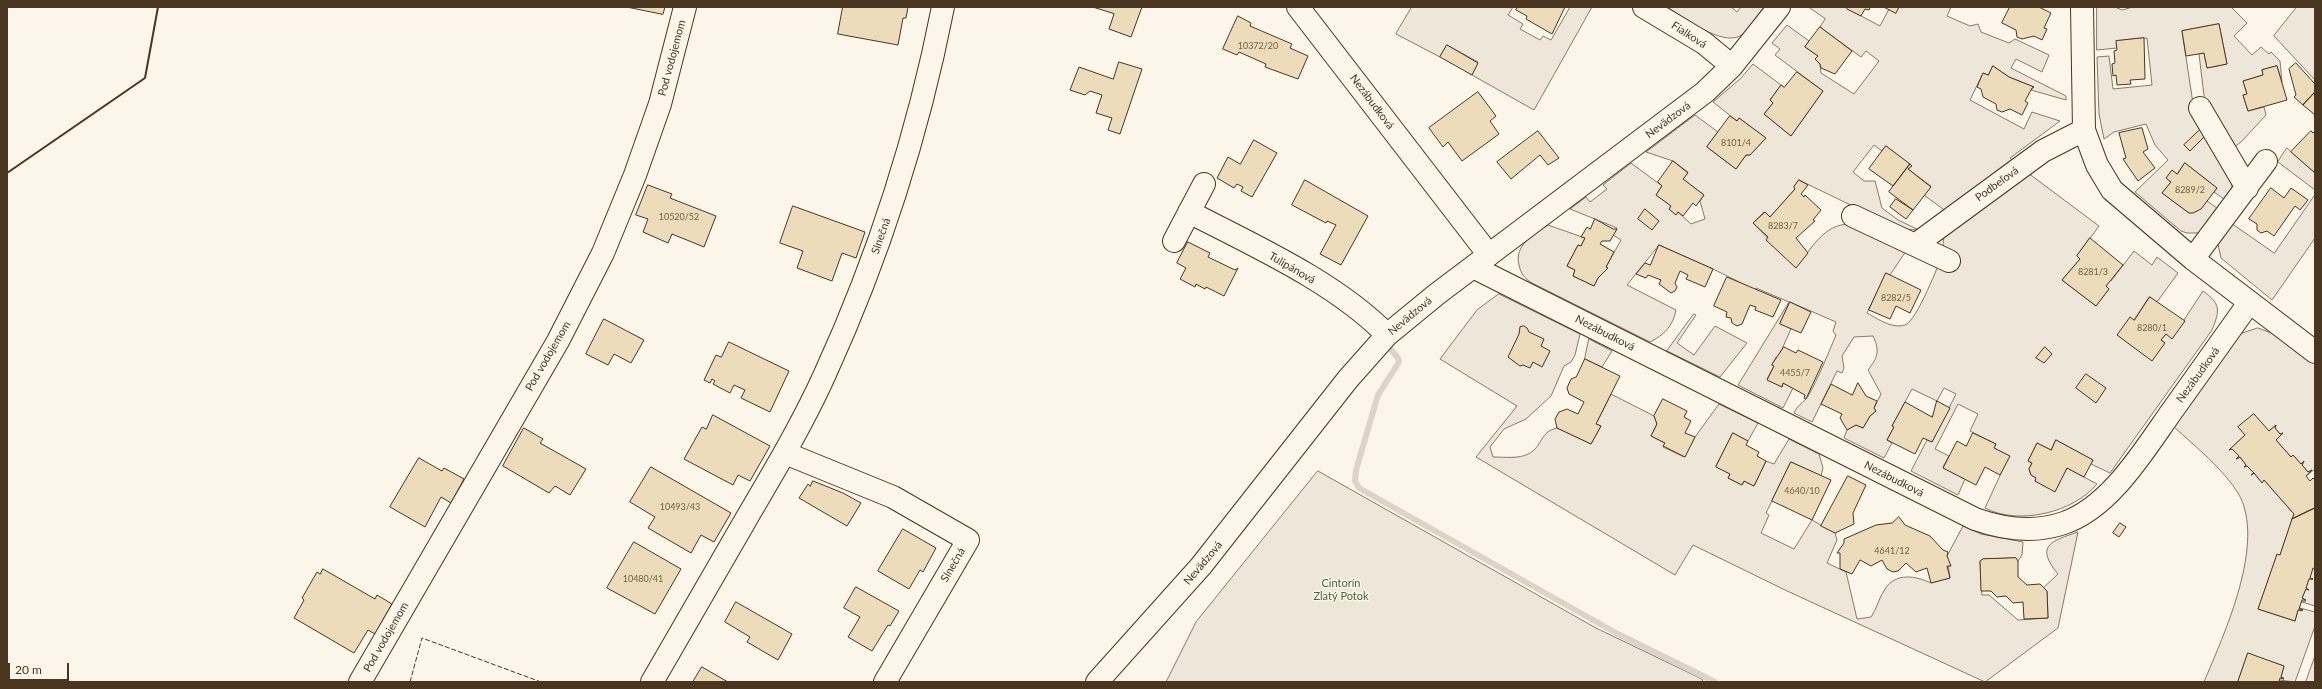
<!DOCTYPE html>
<meta charset="utf-8">
<style>
body{margin:0}
#map{position:relative;width:2322px;height:689px;overflow:hidden;background:#fbf6e9;font-family:Lato,sans-serif}
canvas{display:block}
.frame{position:absolute;inset:0;border:8px solid #4a3520;pointer-events:none}
.scale{position:absolute;left:8px;top:663px;width:61px;height:18px;box-sizing:border-box;border:2px solid #4a3520;border-top:0;padding-left:5px;font-size:12px;line-height:14px;white-space:nowrap;color:#4a3520;-webkit-text-stroke:3px #fbf6e9;paint-order:stroke}
</style>
<div id="map">
<canvas width="2322" height="689"></canvas>
<div class="frame"></div>
<div class="scale">20 m</div>
</div>
<script>
const g = document.querySelector('canvas').getContext('2d');
g.lineJoin = 'round';
function fillPath(path, color) { g.fillStyle = color; g.fill(path, 'evenodd'); }
function stroke(path, color, width, dash) { g.strokeStyle = color; g.lineWidth = width; g.lineCap = dash ? 'butt' : 'round'; g.setLineDash(dash || []); g.stroke(path); }
function write(font, color, halo, rows, align = 'center') {
  g.font = font + ' Lato,sans-serif'; g.lineWidth = 3; g.setLineDash([]); g.textBaseline = 'middle'; g.strokeStyle = halo; g.fillStyle = color; for (const [text, x, y, turn = 0] of rows) {
    g.save(); g.translate(x, y); g.rotate((+turn || 0) * Math.PI / 180); g.textAlign = isNaN(turn) ? turn : align; if (halo) g.strokeText(text, 0, 0); g.fillText(text, 0, 0); g.restore();
  }
}
const green = new Path2D(`
 M1412 7H1513L1508 15 1523 24 1520 29 1540 40 1543 36 1551 40 1570 7H1592L1534 110 1472 75 1478 62 1447 45 1440 57 1396 34Z
 M1667 7H1731L1737 12 1741 7H1764C1757 15 1749 31 1740 36 1721 46 1683 17 1667 7Z
 M1809 7H1848V9L1880 26 1889 9 1899 7H1951L1947 16 1970 26 1978 24 1981 32 2009 43 2015 39 2049 55 2042 72 2016 59 2011 68 2066 96V100L2031 90 2034 87 2009 77 1993 66 1988 75 1983 73 1970 100 2024 129 2032 112 2060 121 2010 158 2015 162 1947 212 1924 195 1931 186 1908 169 1912 166 1886 146 1882 151 1874 145 1853 172 1864 181H1875L1882 208 1898 220 1919 230 1900 229 1799 180 1794 187 1795 189 1770 217 1764 212 1753 223 1796 267C1812 249 1823 224 1850 224L1906 251 1890 275 1886 274 1867 313C1878 319 1892 329 1905 325 1917 321 1939 263 1945 249L1943 244 1944 236 2028 173 2099 226 2077 256 2080 259 2062 280 2096 306 2108 290 2106 286 2110 280 2111 281 2134 251 2152 265 2157 257 2178 273 2157 302 2149 297 2134 320 2165 343 2161 340 2166 334 2172 338 2203 291C2221 304 2220 310 2212 330L2110 473 2091 464 2093 460 2056 440 2051 450 2037 443 2028 461 2032 463 2029 469 2031 475 2036 478 2035 481 2055 491 2067 468 2097 484C2074 512 2019 526 1985 508L2009 456 1994 448 1996 444 1970 431 1978 414 1958 404 1935 449 1949 456 1943 467 1965 479 1958 495 1911 471 1927 440 1932 442 1956 394 1944 388 1937 401 1912 389 1892 426 1894 427 1887 440 1892 443 1884 458 1844 438 1847 430 1856 425 1863 428 1870 416 1876 411 1874 408 1881 394 1868 370C1878 357 1880 351 1873 336L1854 337 1842 356 1844 368 1842 373 1837 371 1812 422 1794 413C1797 406 1801 404 1806 399 1814 389 1830 349 1836 335L1833 331 1836 322 1790 302 1780 323 1791 329 1778 358 1776 357 1772 365 1774 366 1767 379 1782 387 1783 383 1793 388 1783 408 1738 385 1789 302 1756 288 1755 290 1713 269 1659 245 1627 285 1676 310C1673 326 1664 335 1650 342L1532 283C1524 278 1521 274 1519 265 1514 245 1533 235 1548 225L1585 238 1581 246 1578 245 1567 266 1575 270 1573 276 1594 286 1598 278 1608 268 1606 267 1621 240 1613 235 1617 228 1570 209 1586 197 1590 202 1607 189 1603 185 1631 163 1662 186 1656 195 1671 206 1669 209 1676 214 1678 212 1691 224 1705 219 1700 201 1704 195 1683 179 1688 172 1673 161 1646 152 1695 115 1718 132 1707 147 1736 169 1746 155H1750L1766 138 1739 118 1737 121 1713 102 1740 79 1753 64 1781 85 1770 100 1773 103 1764 114 1791 136 1823 91 1775 55 1780 49 1772 43 1787 25 1809 41 1805 47 1818 56 1815 59 1820 64 1821 73 1854 94 1879 61 1866 51 1861 57 1820 27 1825 19Z
 M2097 7H2115L2122 10 2133 7H2231L2247 23 2234 36 2252 55 2261 47 2269 54 2271 52 2280 61 2282 82 2277 66 2262 70 2263 75 2243 81 2247 94 2243 95 2248 111 2264 107 2266 115 2242 141 2232 149 2205 104 2199 54 2204 53 2207 68 2227 64 2219 24 2182 31 2194 110 2203 127 2190 151 2207 134 2232 179V192L2228 202 2214 192 2217 188 2185 163 2177 174 2172 171 2166 178 2171 182 2162 193 2189 213 2197 211 2207 201 2221 211 2199 233H2187L2181 231 2135 192 2168 160 2155 145 2146 124 2114 132 2104 139 2099 114 2097 57 2109 56 2113 89 2152 85 2147 38 2117 41V48L2097 50Z
 M2297 7H2315V80L2274 36Z
 M2287 148 2315 173V190L2278 162Z
 M2315 195V238L2272 300 2221 258 2218 244 2231 223 2274 253Z
 M1499 294 1580 334 1575 355 1571 362 1564 366 1551 396 1526 419 1504 429 1490 447 1493 457C1504 457 1519 459 1528 454 1543 447 1539 432 1557 428L1591 444 1601 426 1596 424 1611 394 1654 416 1657 424 1651 436 1665 443 1663 447 1684 457 1695 437 1719 404 1758 423 1748 441 1733 433 1716 466 1730 474 1728 478 1742 485 1744 481 1754 486 1766 461 1774 464 1789 439 1819 454 1823 468 1821 476 1791 462 1766 513 1769 515 1761 533 1794 549 1812 520 1835 533 1837 540 1827 563 1846 572 1857 619 1871 617C1877 609 1879 597 1885 589 1896 572 1916 576 1931 583L1950 578 1947 556 1963 526 1981 534 2023 542 2022 555 2018 561 2015 558 1983 559 1980 561 1982 595H1989L2018 620 2048 618 2047 591 2043 588 2058 574C2034 545 2052 541 2078 532L2058 628 1985 682 1785 590 1693 545 1675 575 1476 457 1517 406 1440 359 1477 310Z
 M1694 314 1696 315 1677 343 1694 355 1715 326 1747 343 1720 377 1667 351Z
 M2258 328 2274 334 2315 364V469L2306 476 2312 470 2308 472 2302 465 2304 461 2301 464 2293 455 2291 457 2276 440 2283 433 2280 434 2275 428 2276 425 2269 431 2245 435 2229 450 2232 449 2239 456 2237 459 2240 457 2246 465 2244 467 2247 466 2254 473 2251 475 2254 473 2262 482 2264 480 2294 514 2280 555H2277L2258 609 2295 621 2298 610 2302 611 2300 608 2315 612V626L2295 682 2279 680 2280 678H2284L2281 677 2284 666 2248 654 2238 682H2204C2224 634 2267 542 2238 493 2224 470 2195 446 2174 427L2240 334Z
 M1589 339 1612 351 1602 367 1585 359Z
 M1318 471 1596 628 1702 679 1703 682H1166L1196 622Z
 M2313 568 2315 569V606L2302 602 2306 601 2302 598 2306 589 2309 590 2306 588 2309 579H2313L2310 578Z
 M2315 656V682H2306Z`);
const stream = new Path2D(`
 M1389 347 1398 358 1399 362 1378 395 1356 470 1355 481 1359 488 1616 633 1715 682`);
const building = new Path2D(`
 M627 7H665L663 14Z
 M843 7H908L906 18H903L898 45 838 34Z
 M1093 7H1142L1131 37 1109 29 1114 14Z
 M1518 7H1565L1552 34 1526 19 1527 16 1516 10Z
 M1848 7H1870L1869 10 1865 9 1861 16 1847 9Z
 M1884 7H1899L1896 13Z
 M2010 7H2039L2051 13 2044 28 2047 29 2042 40 2034 36 2022 39 2017 37 2016 30 2002 23Z
 M1238 16 1251 23 1250 26 1292 44 1290 48 1308 56 1298 79 1265 67 1266 64 1239 52 1237 55 1223 49Z
 M2219 24 2227 64 2207 68 2204 53 2186 56 2182 31Z
 M1820 27 1852 51 1835 74 1821 68 1820 64 1815 59 1818 56 1805 47Z
 M2144 38 2145 79 2130 80 2131 84 2117 85 2116 75 2113 76 2112 64 2115 63 2114 51 2117 50 2116 41Z
 M1447 45 1478 63 1472 75 1440 57Z
 M1119 62 1142 69 1120 134 1108 130 1112 118 1096 113 1102 95 1090 91 1085 95 1070 90 1079 67 1113 79Z
 M2296 63 2315 84V92L2303 105 2294 97 2296 95 2289 69Z
 M1993 66 2009 77 2034 87 2032 88 2025 101 2028 103 2022 115 2010 109 2002 112 1997 110 1996 104 1983 97 1981 89 1977 87 1983 73 1988 75Z
 M2277 66 2287 100 2248 111 2243 95 2247 94 2243 81 2263 75 2262 70Z
 M1797 72 1823 91 1791 136 1764 114 1773 103 1770 100 1781 85 1784 87Z
 M1478 92 1496 116 1490 121 1499 134 1462 161 1448 142 1443 147 1429 128Z
 M2315 92V115L2303 105Z
 M1730 116 1737 121 1739 118 1766 138 1750 155H1746L1736 169 1707 147Z
 M2203 127 2207 134 2190 151 2184 145Z
 M2142 128 2148 149 2143 152 2155 168 2138 181 2123 159 2126 158 2119 133Z
 M1538 131 1559 158 1548 165 1540 155 1511 179 1497 162Z
 M2311 131 2313 133 2315 131V173L2291 152Z
 M1254 140 1277 153 1252 197 1241 191 1243 187 1237 184 1234 188 1217 178 1228 157 1240 164Z
 M1886 146 1910 164 1893 186 1869 169Z
 M1673 161 1688 173 1683 179 1704 195 1696 206 1693 203 1683 216 1678 212 1676 215 1669 209 1671 206 1656 195 1662 186 1658 182Z
 M2185 163 2217 188 2201 209 2193 213H2189L2162 193 2171 182 2166 178 2172 170 2177 174Z
 M1910 164 1912 166 1908 169 1931 187 1913 210 1889 192Z
 M1305 180 1368 216 1341 265 1320 254 1336 225 1327 221 1326 223 1292 205Z
 M1799 180 1808 185 1801 194 1804 197 1805 195 1821 210 1813 220 1815 221 1796 238 1808 253 1796 268 1766 240 1768 237 1753 223 1765 212 1770 217 1795 189 1794 187Z
 M648 185 672 194 670 198 716 216 704 247 672 234 668 243 643 232 648 219 636 215Z
 M2271 188 2284 198 2291 188 2308 200 2300 210 2295 206 2274 236 2267 231 2261 233 2257 230V224L2249 219Z
 M1896 199 1913 210 1906 219 1890 207Z
 M793 206 865 232 856 258 842 253 832 281 797 268 803 251 780 243Z
 M1645 209 1659 221 1652 230 1638 219Z
 M1595 219 1613 229H1617L1610 241H1602L1600 244 1614 252 1606 267 1608 268 1598 278 1594 286 1573 276 1575 270 1567 266 1578 245 1581 246 1585 238 1581 237 1587 227 1590 229Z
 M2090 238 2123 265 2106 286 2109 289 2096 306 2062 280 2080 259 2077 256Z
 M1188 242 1210 253 1208 257 1235 270 1238 268 1224 296 1206 287 1205 289 1196 284 1195 287 1180 279 1186 268 1177 263Z
 M1659 245 1713 269 1705 287 1686 279 1688 275 1680 271 1675 283 1677 287 1675 291 1671 293 1659 284 1661 280 1648 275 1646 278 1636 274 1645 263 1650 265Z
 M1886 273 1921 290 1910 313 1896 306 1890 319 1869 310Z
 M1727 277 1781 300 1773 317 1755 310 1756 307 1750 305 1742 324 1737 326 1732 323 1731 318 1726 317 1727 312 1714 306Z
 M2150 297 2185 321 2172 339 2166 334 2161 340 2165 343 2152 361 2117 335 2130 317 2134 320Z
 M1790 302 1811 312 1801 333 1780 324Z
 M604 319 644 340 631 363 614 354 608 365 586 354Z
 M1524 326 1527 328 1529 332 1544 339 1541 346 1550 351 1542 367 1533 362 1530 368 1523 365 1520 366 1508 357 1519 334 1520 327Z
 M729 342 789 371 770 412 741 398 745 390 734 385 730 393 713 384 715 381 712 379 710 383 704 380 716 355 721 357Z
 M1784 347 1796 353 1798 350 1823 362 1806 399 1804 398 1805 395 1783 383 1782 387 1767 380 1774 366 1772 365Z
 M2045 347 2052 354 2044 363 2036 358Z
 M1585 359 1620 376 1596 424 1601 426 1591 444 1557 428 1555 419 1559 412 1567 409 1578 414 1584 402 1569 394 1567 388 1571 379 1576 377Z
 M2086 374 2106 388 2096 403 2076 388Z
 M1858 383 1866 396 1877 401 1874 408 1876 411 1870 416 1863 428 1856 425 1847 430 1840 418 1842 414 1821 404 1831 384 1852 395Z
 M1663 399 1687 411 1684 417 1691 421 1685 433 1695 437 1685 457 1663 446 1665 443 1651 436 1657 424 1654 416Z
 M1937 401 1950 408 1932 442 1923 438 1915 454 1887 440 1894 427 1892 426 1905 402 1932 417Z
 M2254 414 2269 431 2276 425 2275 428 2280 434 2283 433 2276 440 2291 457 2293 455 2301 464 2304 461 2302 465 2308 472 2312 470 2306 476 2310 481 2313 478 2315 480V508L2292 519 2294 514 2264 480 2262 483 2254 473 2251 475 2254 473 2247 466 2244 467 2246 465 2240 457 2236 459 2239 456 2232 449 2229 450 2245 435 2238 427Z
 M713 415 770 446 750 481 738 475 733 485 684 459 702 427 706 429Z
 M524 428 543 439 540 443 586 469 570 495 555 486 549 493 503 466Z
 M1733 433 1748 441 1746 445 1759 452 1757 456 1766 461 1754 486 1744 481 1742 485 1728 478 1730 474 1716 467Z
 M1973 433 1996 444 1994 448 2010 456 2000 475 1985 467 1976 485 1943 468 1957 441 1966 446Z
 M2056 440 2093 460 2084 477 2067 468 2055 492 2035 481 2036 478 2031 475 2029 469 2032 463 2028 461 2037 443 2051 450Z
 M419 458 442 471 444 468 464 479 451 503 441 497 425 527 390 507Z
 M1791 462 1831 480 1812 520 1772 501Z
 M651 467 731 513 714 542 701 535 691 553 648 528 655 517 630 502Z
 M1848 476 1866 485 1853 513 1854 524 1835 533 1821 526Z
 M813 481 843 493 861 503 847 526 799 498 808 484 810 486Z
 M2315 508V569L2313 568 2310 578 2313 579H2309L2306 588 2309 590 2306 589 2302 598 2306 600H2302L2299 609 2303 610H2298L2295 621 2258 609 2277 554 2280 555 2292 519Z
 M1899 517 1905 525 1930 536 1943 550 1948 552 1947 556 1951 566H1947L1950 578 1931 583 1927 568 1916 572 1906 563 1898 571 1893 572 1887 569 1882 560 1871 566 1860 560 1852 574 1840 569V553H1837L1844 543V539L1876 525 1892 523Z
 M2120 523 2126 527 2119 537 2113 533Z
 M903 529 936 548 923 572 920 570 909 589 878 571Z
 M634 542 681 569 655 614 607 588Z
 M2016 558 2018 561V577L2027 585 2040 584 2047 591 2048 618 2024 619 2023 602 2013 603 2006 596 1997 597 1991 591H1981L1980 561 1983 559Z
 M323 569 375 599 377 595 392 604 375 634 368 630 354 653 294 618 304 600 302 598 317 572 320 574Z
 M856 587 899 611 890 626 888 625 872 651 848 637 860 617 844 608Z
 M736 602 792 634 778 660 747 642 750 637 725 622Z
 M2248 653 2284 666 2281 677 2284 679 2280 678 2279 682H2238Z
 M702 667 728 682H693Z`);
const minor = new Path2D(`
 M1298 7 1489 255
 M1644 7 1704 43 1732 66
 M2082 7 2084 130 2097 165 2112 190 2193 259 2315 352
 M2200 108 2247 188
 M1189 212C1253 245 1337 283 1387 335
 M1853 216 1949 261
 M1174 241 1204 184
 M1915 245 2043 151 2084 130
 M2193 259 2266 161
 M1473 267 1975 519C2003 529 2035 533 2064 523 2113 506 2147 445 2177 404 2201 370 2225 337 2249 303
 M785 453 893 497 968 540 885 682
 M360 682 558 341 603 253 635 175 660 104 685 7
 M652 682C683 628 714 575 745 521 773 473 802 425 825 374 879 256 918 134 943 7
 M1097 682 1201 566 1348 379 1387 335 1437 294 1705 92 1732 66 1779 7`);
const fence = new Path2D(`
 M410 682 422 638 541 682`);
const wall = new Path2D(`
 M7 173 145 78 158 7`);
const numberNames = [
 ["10372/20",1258,46],
 ["8101/4",1736,143],
 ["8289/2",2190,190],
 ["10520/52",679,217],
 ["8283/7",1783,226],
 ["8281/3",2093,272],
 ["8282/5",1896,298],
 ["8280/1",2152,328],
 ["4455/7",1795,373],
 ["4640/10",1802,491],
 ["10493/43",680,507],
 ["4641/12",1892,551],
 ["10480/41",643,579]
];
const streetNames = [
 ["Fialková",1689,35,33],
 ["Pod vodojemom",672,58,-75],
 ["Nezábudková",1372,102,53],
 ["Nevädzová",1668,120,-37],
 ["Podbeľová",1997,184,-36],
 ["Slnečná",881,236,-71],
 ["Tulipánová",1292,268,30],
 ["Nevädzová",1410,316,-40],
 ["Nezábudková",1605,333,27],
 ["Pod vodojemom",548,356,-60],
 ["Nezábudková",2198,375,-54],
 ["Nezábudková",1894,479,27],
 ["Nevädzová",1203,563,-50],
 ["Slnečná",953,565,-60],
 ["Pod vodojemom",386,637,-60]
];
const parkNames = [
 ["Cintorín",1341,583],
 ["Zlatý Potok",1341,596]
];
fillPath(green, '#ede6d9');
stroke(green, '#887966', 1);
stroke(stream, '#dcd4c6', 6);
fillPath(building, '#ecdcbc');
stroke(building, '#4a3520', 1);
stroke(minor, '#4a3520', 24);
stroke(minor, '#fbf6e9', 22);
stroke(fence, '#4a3520', 1, [5, 2]);
stroke(wall, '#4a3520', 2);
write('9px', '#725f47', null, numberNames);
write('11px', '#4a3520', '#fbf6e9', streetNames);
write('11px', '#436837', '#fbf6e9', parkNames);
</script>
